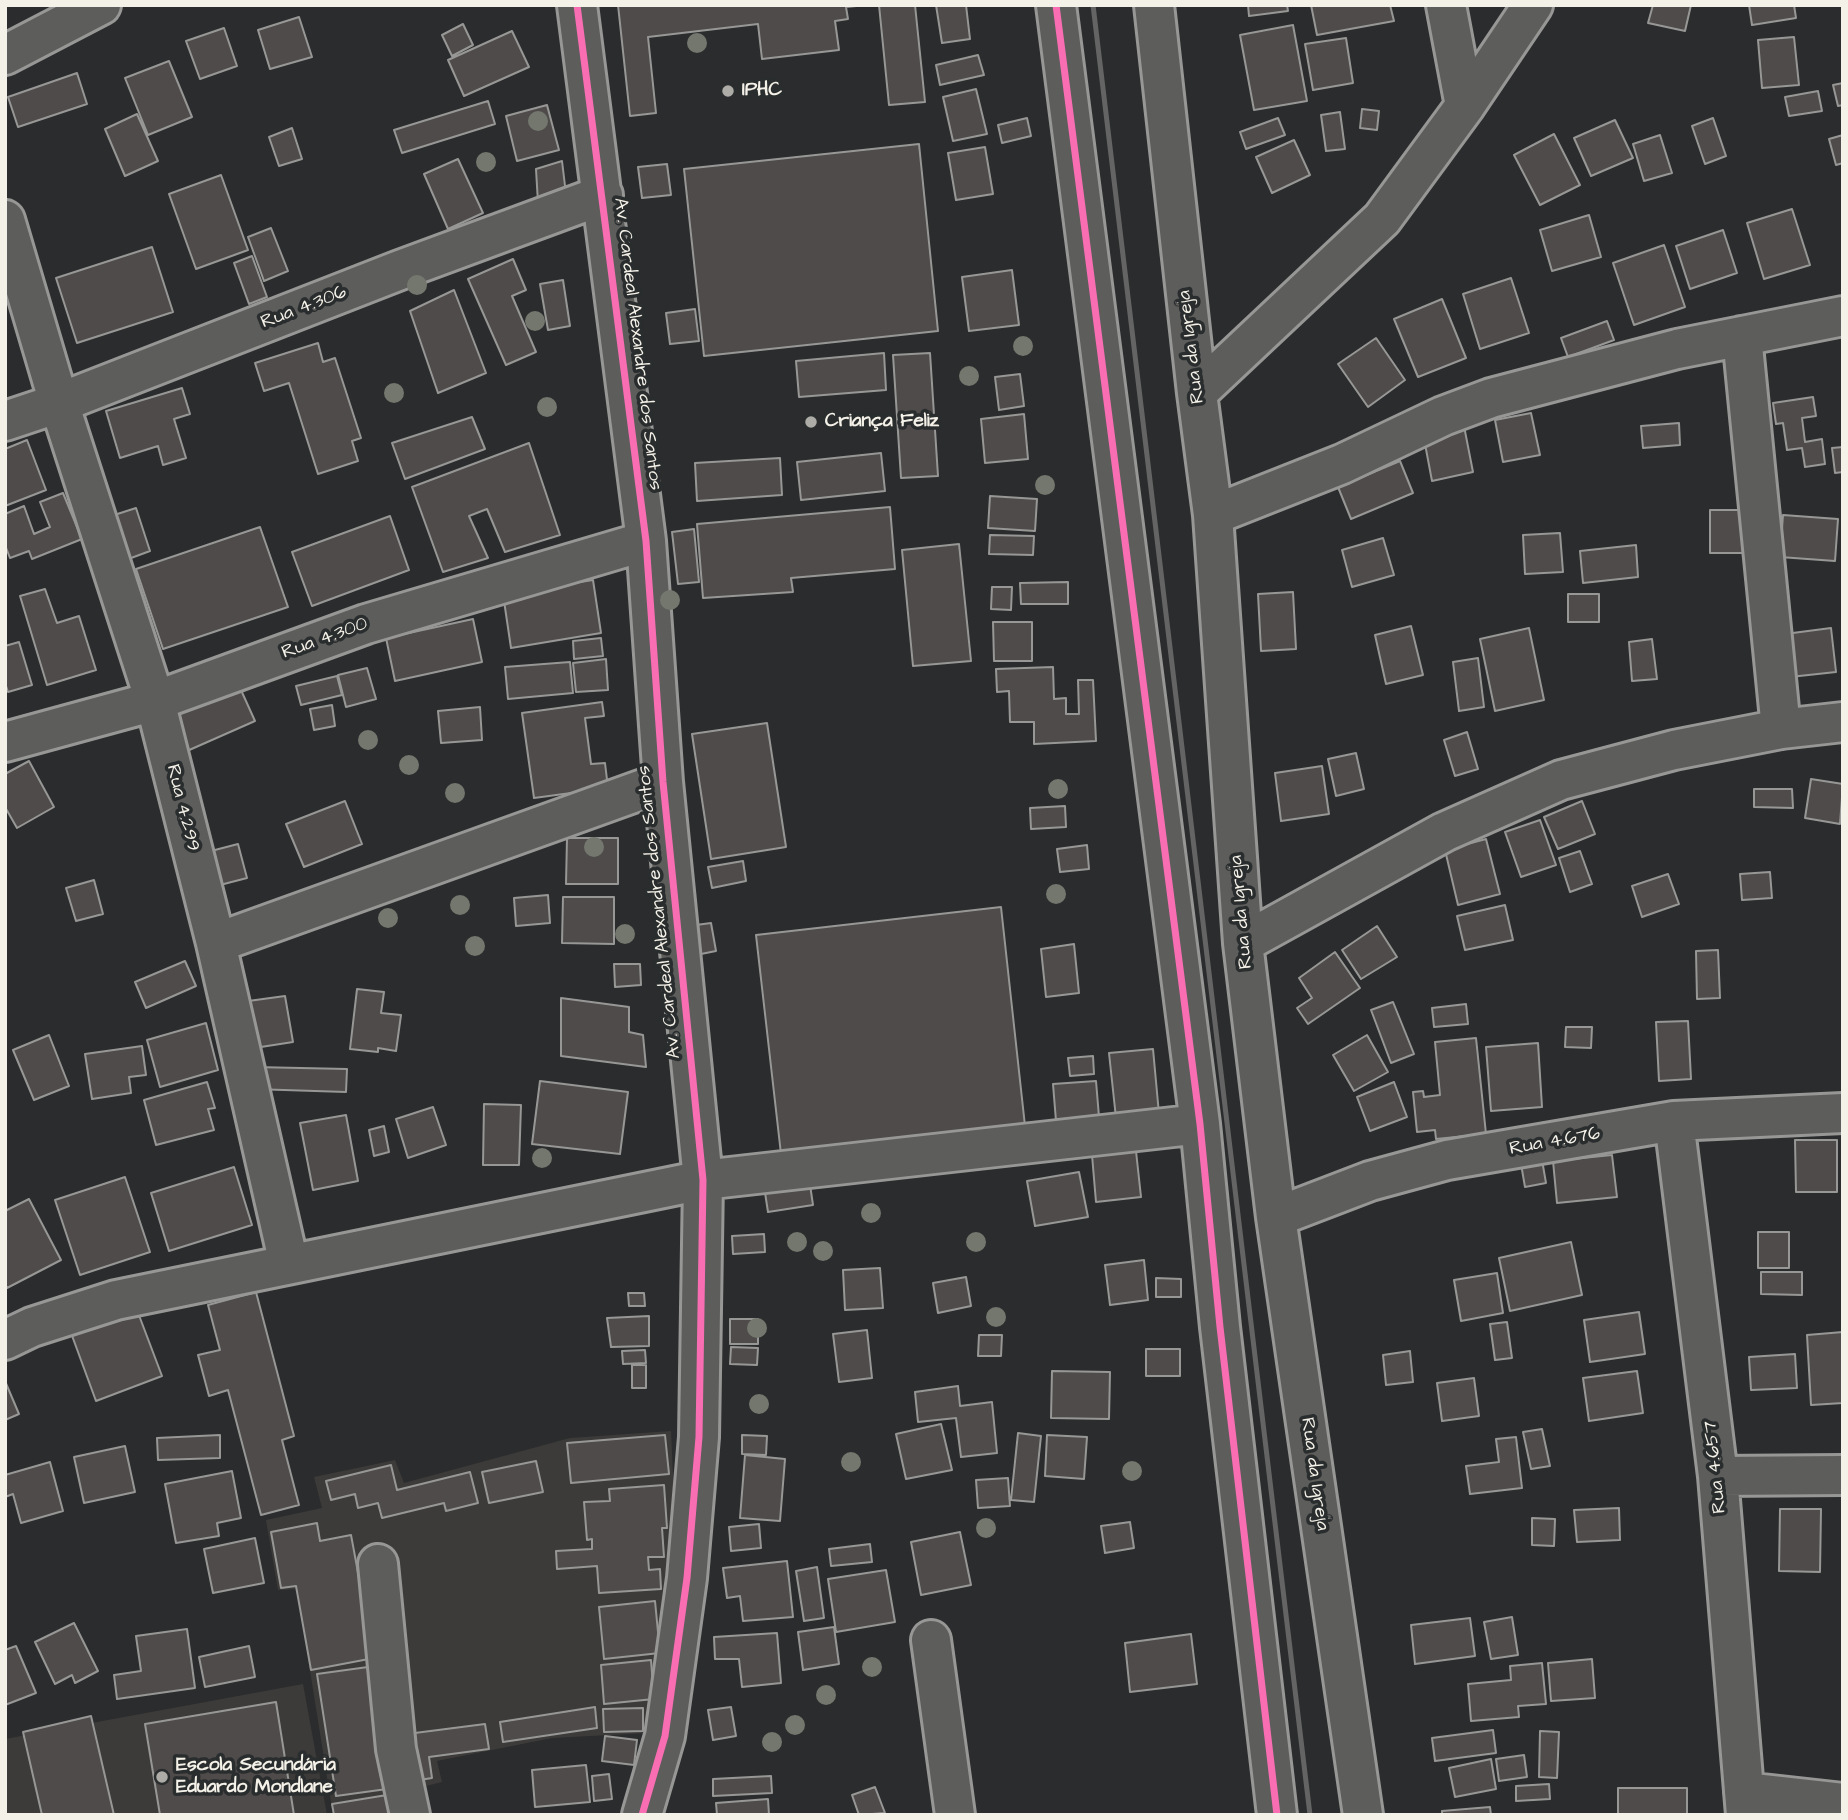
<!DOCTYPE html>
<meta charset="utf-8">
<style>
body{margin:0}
#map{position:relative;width:1848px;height:1820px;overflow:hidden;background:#2b2c2d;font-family:"Architects Daughter",sans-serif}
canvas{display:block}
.frame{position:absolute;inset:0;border:7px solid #f4f1e8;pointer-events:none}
</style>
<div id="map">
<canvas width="1848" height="1820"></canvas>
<div class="frame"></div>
</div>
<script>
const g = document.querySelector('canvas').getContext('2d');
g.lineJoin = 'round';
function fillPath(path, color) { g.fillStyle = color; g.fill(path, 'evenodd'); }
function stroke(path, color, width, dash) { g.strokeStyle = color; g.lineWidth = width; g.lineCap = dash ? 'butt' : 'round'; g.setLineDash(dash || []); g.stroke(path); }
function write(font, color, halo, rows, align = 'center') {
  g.font = font + ' "Architects Daughter",sans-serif'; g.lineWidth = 7; g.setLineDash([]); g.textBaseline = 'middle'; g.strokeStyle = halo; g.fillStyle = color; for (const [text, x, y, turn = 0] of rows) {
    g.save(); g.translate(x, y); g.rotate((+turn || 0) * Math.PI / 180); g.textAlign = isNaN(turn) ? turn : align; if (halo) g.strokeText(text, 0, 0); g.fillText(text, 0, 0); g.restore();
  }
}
const built = new Path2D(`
 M671 1431 675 1519 667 1632 648 1733 552 1738 437 1761 442 1782 410 1790 415 1815H333L297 1589 278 1590 266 1520 322 1508 314 1477 395 1460 404 1483 570 1438Z
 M303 1684 327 1815H5V1739Z`);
const building = new Path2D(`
 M618 5H867L846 7 848 19 835 21 839 50 762 59 758 24 648 37 656 113 630 116Z
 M879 5H915L925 102 889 105Z
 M936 5H966L970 39 942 43Z
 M1248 5H1287L1288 11 1249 16Z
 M1311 5H1390L1394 21 1317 35Z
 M1653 5H1691L1685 31 1648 23Z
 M1749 5H1794L1796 18 1752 25Z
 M299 17 312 57 270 69 258 30Z
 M463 24 473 45 452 56 442 35Z
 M1293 25 1307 101 1254 110 1240 35Z
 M224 28 237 66 200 79 186 41Z
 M512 31 529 67 464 96 448 60Z
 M1794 37 1799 85 1762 88 1758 40Z
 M1346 38 1353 83 1313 90 1305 44Z
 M978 55 984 75 940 85 936 65Z
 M169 61 192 117 148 135 125 78Z
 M77 73 87 104 18 127 8 97Z
 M1843 83V105L1838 106 1833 85Z
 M976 89 987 134 953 141 943 97Z
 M1818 91 1822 111 1789 116 1785 97Z
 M488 101 495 124 402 153 394 130Z
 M547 105 559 150 517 161 506 116Z
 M1362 109 1379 111 1377 130 1360 128Z
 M1340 112 1345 149 1326 151 1321 115Z
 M137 114 158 161 125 176 105 129Z
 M1027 118 1031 136 1002 143 998 125Z
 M1278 118 1285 135 1246 149 1240 132Z
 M1713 118 1726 156 1705 164 1692 126Z
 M1615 120 1633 158 1591 176 1574 138Z
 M292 128 302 159 279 166 269 137Z
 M1554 134 1580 185 1540 205 1514 155Z
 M1660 135 1672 173 1644 181 1633 144Z
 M1843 135V163L1836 165 1829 139Z
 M1294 140 1310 175 1272 193 1256 157Z
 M919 144 938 331 704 356 684 169Z
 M985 147 993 194 956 200 948 153Z
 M458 159 483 213 448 229 424 174Z
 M562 161 566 194 538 203 536 169Z
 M667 164 671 195 642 198 638 167Z
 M221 175 248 250 196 269 169 194Z
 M1792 209 1810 265 1764 279 1747 223Z
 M1589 215 1601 257 1552 271 1540 230Z
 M271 228 288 271 264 281 248 237Z
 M1723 230 1737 273 1690 289 1676 246Z
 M1664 245 1685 307 1634 325 1613 263Z
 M152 247 173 312 77 343 56 278Z
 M252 256 267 297 249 304 234 263Z
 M513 259 526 290 512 296 536 352 506 365 468 279Z
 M1012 270 1019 325 969 331 962 277Z
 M1511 278 1529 333 1480 349 1463 294Z
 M563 280 570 326 548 330 540 284Z
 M454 290 486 373 438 393 410 311Z
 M1442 299 1466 358 1418 377 1394 319Z
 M695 309 699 341 670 344 666 313Z
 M1607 321 1614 340 1568 357 1561 338Z
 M1376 338 1405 380 1368 407 1338 364Z
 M318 343 323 362 335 358 361 438 352 441 358 461 318 474 289 383 264 391 255 363Z
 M884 353 886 390 799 397 796 361Z
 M930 353 938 476 901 478 893 355Z
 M1020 374 1024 406 999 410 995 377Z
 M182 388 190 414 174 419 186 458 163 465 158 446 120 458 106 411Z
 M1813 397 1816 416 1802 418 1805 442 1822 439 1825 464 1805 467 1802 448 1787 450 1783 423 1776 424 1773 403Z
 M1531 413 1540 455 1503 462 1495 420Z
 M1024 414 1028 459 985 463 981 419Z
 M472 417 485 449 405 479 392 443Z
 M1463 421 1473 472 1432 481 1422 428Z
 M1679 423 1680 445 1643 448 1641 426Z
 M27 440 46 490 5 506V449Z
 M529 443 560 535 505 552 487 509 469 516 488 558 443 572 412 487Z
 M1843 447V472L1835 473 1832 448Z
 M881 453 885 491 801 500 797 462Z
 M780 458 782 495 697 501 695 463Z
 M1400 461 1413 493 1351 519 1338 487Z
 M63 493 82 539 32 559 29 551 10 558 5 545V514L24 506 34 534 50 527 40 502Z
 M990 496 1037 499 1035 531 988 528Z
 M890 507 895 569 791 578 793 592 703 598 697 524Z
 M136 508 150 551 123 561 108 517Z
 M1710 510H1749L1748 553H1710Z
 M1783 515 1838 519 1835 561 1780 557Z
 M390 516 409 570 312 606 292 552Z
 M260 527 288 607 163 649 136 569Z
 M694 529 699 582 678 584 672 532Z
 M1560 533 1563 572 1525 574 1523 535Z
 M990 535 1034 536 1033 555 989 554Z
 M1383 538 1394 575 1352 587 1342 550Z
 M959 544 971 661 913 666 902 550Z
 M1636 545 1638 577 1583 583 1580 551Z
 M593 580 601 633 511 648 503 594Z
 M1068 582V604H1021L1020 583Z
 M992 587H1012L1011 610 991 609Z
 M45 589 57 623 79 616 96 670 47 685 20 596Z
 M1293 592 1296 649 1261 651 1258 594Z
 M1568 594H1599V622H1568Z
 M473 619 482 662 395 681 386 638Z
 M993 622H1032V661H994Z
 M1411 626 1423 675 1386 684 1375 635Z
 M1529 628 1544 700 1495 711 1480 639Z
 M1831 628 1836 672 1790 677 1785 634Z
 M601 638 603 656 574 659 573 641Z
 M1652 639 1657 679 1632 681 1629 642Z
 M19 642 32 685 8 692 5 683V646Z
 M1478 658 1484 707 1459 711 1453 662Z
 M606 659 608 690 576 692 573 663Z
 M570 662 573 693 508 699 505 667Z
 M1053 667 1054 699 1066 698V714H1079L1078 680H1093L1096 741 1034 744V722H1010L1009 691 997 692 996 669Z
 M367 668 376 699 346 707 338 675Z
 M337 676 342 695 301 705 296 686Z
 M236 679 255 721 187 751 168 709Z
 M602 702 604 716 585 718 591 764 605 763 608 788 534 798 522 713Z
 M332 705 335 726 314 730 310 709Z
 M480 707 482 740 441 743 438 711Z
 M767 723 786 847 711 859 692 734Z
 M1467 732 1478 769 1455 776 1444 740Z
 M1356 753 1364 789 1336 796 1328 759Z
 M29 761 54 807 17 828 5 807V774Z
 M1322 766 1329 814 1281 821 1275 773Z
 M1811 779 1843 784 1840 824 1805 818Z
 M1754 789H1792L1793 808 1754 807Z
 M345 801 362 844 304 867 286 824Z
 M1582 801 1595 834 1558 849 1544 817Z
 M1065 806 1066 827 1031 829 1030 808Z
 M1540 820 1556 865 1521 877 1505 832Z
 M567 838H618V884H566Z
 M1486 839 1500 894 1458 905 1445 850Z
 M238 844 247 878 220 885 211 851Z
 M1087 845 1089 869 1060 872 1057 849Z
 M1580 851 1592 884 1570 892 1559 858Z
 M743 861 746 881 712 888 708 867Z
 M1770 872 1772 898 1742 900 1740 874Z
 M1668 874 1679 904 1642 917 1632 886Z
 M94 880 103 914 76 921 66 888Z
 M548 895 550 923 516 926 514 898Z
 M563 897H614V944L562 943Z
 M1505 905 1513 940 1465 950 1457 916Z
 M1001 907 1025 1126 781 1154 756 935Z
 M711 923 716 951 701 954 696 925Z
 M1377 926 1397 957 1361 979 1342 950Z
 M1074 944 1079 993 1046 997 1041 949Z
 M1718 950 1720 998 1697 999 1696 951Z
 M1335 952 1360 988 1308 1024 1297 1008 1312 998 1299 978Z
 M185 961 196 986 146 1008 135 982Z
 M614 964H640L641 985 615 987Z
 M357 989 384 992 381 1013 401 1015 396 1051 378 1048V1052L350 1049Z
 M285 996 293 1042 248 1049 241 1002Z
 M561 998 629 1007V1032L643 1035 646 1067 561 1056Z
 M1393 1002 1414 1054 1391 1063 1371 1010Z
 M1466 1004 1468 1024 1434 1027 1432 1008Z
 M1688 1021 1691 1079 1659 1081 1656 1022Z
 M206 1023 218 1070 160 1087 147 1040Z
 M1566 1027H1592L1591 1048 1565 1047Z
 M49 1035 69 1086 34 1100 13 1050Z
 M1367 1035 1388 1072 1354 1091 1333 1055Z
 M1476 1038 1486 1134 1436 1139 1435 1130 1417 1132 1413 1092 1423 1091 1424 1097 1440 1095 1435 1042Z
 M1538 1043 1542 1107 1491 1111 1486 1047Z
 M142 1046 146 1075 129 1077 131 1093 92 1099 85 1054Z
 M1153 1049 1159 1114 1116 1118 1109 1053Z
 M1093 1056 1094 1074 1070 1076 1068 1058Z
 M254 1067 347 1069 346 1092 253 1089Z
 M540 1081 628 1092 620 1154 532 1144Z
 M1096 1081 1099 1117 1056 1121 1053 1084Z
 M207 1082 215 1108 208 1109 214 1130 156 1145 144 1100Z
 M1394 1082 1407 1117 1370 1131 1357 1097Z
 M484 1104 521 1105 519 1165H483Z
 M433 1107 446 1145 408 1158 396 1119Z
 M346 1115 358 1181 313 1190 300 1123Z
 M384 1126 389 1152 374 1156 369 1130Z
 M1795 1140H1837V1192H1796Z
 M1136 1151 1141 1197 1096 1202 1092 1155Z
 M1612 1155 1617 1197 1557 1203 1553 1161Z
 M1542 1160 1546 1183 1525 1187 1521 1164Z
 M234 1167 252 1225 169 1251 151 1193Z
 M1079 1172 1088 1217 1035 1226 1027 1181Z
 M125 1177 150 1252 80 1275 55 1200Z
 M809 1178 813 1205 768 1212 764 1186Z
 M29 1199 61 1260 7 1288 5 1284V1211Z
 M1758 1232H1789V1268H1758Z
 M764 1234 765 1252 733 1254 732 1236Z
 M1571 1242 1582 1295 1510 1311 1499 1258Z
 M1144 1260 1148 1300 1110 1305 1105 1265Z
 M880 1268 883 1308 845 1310 843 1270Z
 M1761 1272H1802V1295L1761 1294Z
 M1497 1273 1503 1313 1461 1321 1454 1280Z
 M966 1277 971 1306 938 1313 933 1283Z
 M1156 1278 1181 1279V1297H1156Z
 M256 1292 294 1436 282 1440 299 1505 261 1515 228 1390 209 1396 198 1355 220 1350 208 1305Z
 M628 1293H644L645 1306H629Z
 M137 1310 162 1376 96 1401 67 1322Z
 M1639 1312 1645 1354 1590 1362 1584 1320Z
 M649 1316V1346L611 1347 607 1318Z
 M730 1319H758V1344H730Z
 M1507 1322 1512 1358 1495 1360 1490 1324Z
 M867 1330 872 1378 839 1382 833 1334Z
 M1843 1332V1403L1811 1405 1807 1335Z
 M979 1335H1002L1001 1356H978Z
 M731 1347 758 1348 757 1365 730 1364Z
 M1146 1349H1180V1376H1146Z
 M645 1350 646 1363 623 1364 622 1351Z
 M1410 1351 1413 1382 1386 1385 1383 1355Z
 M1795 1354 1797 1388 1751 1390 1749 1357Z
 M632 1365H646V1388H632Z
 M1052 1371 1110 1372 1109 1419 1051 1418Z
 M1637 1371 1643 1413 1589 1421 1583 1378Z
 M1474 1378 1479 1416 1442 1421 1437 1383Z
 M5 1381 19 1414 5 1420Z
 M958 1386 960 1406 992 1402 997 1453 961 1457 956 1418 918 1422 915 1392Z
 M941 1424 952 1470 906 1479 896 1434Z
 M1542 1429 1550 1466 1531 1469 1523 1432Z
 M1018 1433 1041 1436 1034 1502 1011 1500Z
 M220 1435V1458L158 1460 157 1438Z
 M665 1435 669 1474 571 1483 567 1443Z
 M742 1435 767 1436 766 1455 742 1454Z
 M1047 1435 1087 1437 1084 1479 1045 1476Z
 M1516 1437 1522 1488 1470 1494 1466 1466 1499 1462 1496 1439Z
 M125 1446 135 1492 84 1503 74 1457Z
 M745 1455 785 1459 780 1521 740 1518Z
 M536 1461 543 1492 489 1503 482 1472Z
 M50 1462 63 1511 21 1523 13 1494 5 1497V1475Z
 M391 1465 397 1490 470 1472 478 1503 446 1511 444 1503 382 1518 378 1503 358 1508 355 1494 331 1500 326 1481Z
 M232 1471 241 1518 217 1523 219 1536 176 1543 165 1484Z
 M1008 1478 1010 1506 978 1508 976 1480Z
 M664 1485 667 1528H662L664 1557H648L649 1570 660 1569 661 1589 599 1593 597 1566 557 1569 556 1551 592 1549V1539L587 1540 584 1502 610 1501 609 1489Z
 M1619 1508 1620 1540 1577 1542 1574 1510Z
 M1780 1509H1821L1820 1572 1779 1571Z
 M1532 1518 1555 1519 1554 1546 1532 1545Z
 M1130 1522 1134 1548 1105 1553 1101 1526Z
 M317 1523 320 1541 351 1535 374 1658 311 1670 296 1586 281 1588 271 1532Z
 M759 1524 761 1548 731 1551 729 1527Z
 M960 1532 971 1585 921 1595 911 1542Z
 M255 1538 264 1583 213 1593 204 1549Z
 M870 1544 872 1562 831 1566 829 1549Z
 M787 1561 793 1617 743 1621 740 1596 727 1598 723 1568Z
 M817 1567 824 1618 804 1621 796 1571Z
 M886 1570 895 1622 836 1632 828 1579Z
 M655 1601 660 1653 604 1659 599 1607Z
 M1512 1617 1518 1655 1491 1659 1484 1622Z
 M1470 1618 1475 1656 1415 1664 1411 1625Z
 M74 1623 98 1671 75 1683 72 1675 55 1684 35 1642Z
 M834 1627 839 1664 803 1670 798 1632Z
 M187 1629 195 1688 117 1699 114 1675 141 1671 136 1636Z
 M777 1633 781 1683 742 1687 739 1659H715L714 1637Z
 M1191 1634 1197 1684 1130 1692 1125 1643Z
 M16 1646 36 1693 5 1705V1650Z
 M249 1646 255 1677 205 1687 199 1657Z
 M1592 1659 1595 1698 1551 1701 1548 1663Z
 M651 1660 654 1699 604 1704 601 1665Z
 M1542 1663 1546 1704 1518 1706 1519 1717 1471 1721 1468 1684 1511 1680 1510 1666Z
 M368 1667 387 1789 336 1796 317 1674Z
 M276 1702 294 1815H160L145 1724Z
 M595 1707 597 1728 503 1742 500 1722Z
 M731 1707 736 1736 713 1740 708 1710Z
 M643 1708V1731L604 1732 603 1709Z
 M91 1716 114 1815H42L23 1732Z
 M485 1724 489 1749 429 1757 432 1778 413 1781 407 1734Z
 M1493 1730 1496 1753 1435 1761 1432 1738Z
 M1540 1731 1559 1732 1557 1778 1539 1777Z
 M605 1736 637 1740 634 1765 602 1761Z
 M1524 1755 1527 1777 1499 1781 1496 1759Z
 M1491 1759 1496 1789 1455 1797 1449 1768Z
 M586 1765 590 1802 535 1807 532 1770Z
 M609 1774 612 1799 594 1801 592 1776Z
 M771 1776 772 1793 713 1796V1779Z
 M1549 1784 1550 1799 1516 1801V1786Z
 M875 1787 885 1813 859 1815 852 1795Z
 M1618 1788H1687V1815H1618Z
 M393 1794 396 1815H334L332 1804Z
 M768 1799 769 1815H717L716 1803Z
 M1490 1807 1491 1815H1442V1811Z`);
const minor = new Path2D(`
 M577 5 646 541 663 782 703 1180 699 1437 687 1578 665 1736 642 1815
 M1056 5 1200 1124 1220 1327 1277 1815
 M1154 5 1197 393 1213 515 1243 943 1276 1217 1363 1815
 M1446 5 1465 106
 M5 55 101 5
 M5 220 59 403 155 701 216 943 289 1264
 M1742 336 1781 729
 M1197 393 1382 219 1465 106 1533 5
 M5 421 59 403 400 270 603 195
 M1213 515 1342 464 1443 416 1491 398 1677 349 1843 316
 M5 742 155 701 366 624 646 541
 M216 943 663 782
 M1243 943 1444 832 1561 780 1674 750 1781 729 1843 722
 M1674 1121 1718 1476 1746 1815
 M1276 1217 1370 1181 1447 1160 1674 1121 1843 1113
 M5 1340 32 1327 116 1300 703 1180 1200 1124
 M1718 1476 1843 1475
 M378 1564 396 1749 410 1815
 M931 1640 955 1815
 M1744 1792 1843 1803`);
const rail = new Path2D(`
 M1093 5 1310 1815`);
const cycleway = new Path2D(`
 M577 5 646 541 663 782 703 1180 699 1437 687 1578 665 1736 642 1815
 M1056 5 1200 1124 1220 1327 1277 1815`);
const trees = [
 [697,43],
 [538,121],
 [486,162],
 [417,285],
 [535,321],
 [1023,346],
 [969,376],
 [394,393],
 [547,407],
 [1045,485],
 [670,600],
 [368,740],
 [409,765],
 [1058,789],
 [455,793],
 [594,847],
 [1056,894],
 [460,905],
 [388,918],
 [625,934],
 [475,946],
 [542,1158],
 [871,1213],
 [797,1242],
 [976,1242],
 [823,1251],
 [996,1317],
 [757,1328],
 [759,1404],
 [851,1462],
 [1132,1471],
 [986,1528],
 [872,1667],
 [826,1695],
 [795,1725],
 [772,1742]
];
const markers = [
 [728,91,7,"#aeaca7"],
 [811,422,7,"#aeaca7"],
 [162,1777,7,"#aeaca7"]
];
const poiNames = [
 ["IPHC",742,91],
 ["Criança Feliz",825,422],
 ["Escola Secundária",176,1766],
 ["Eduardo Mondlane",176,1788]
];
const streetNames = [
 ["Rua 4.306",304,308,-21],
 ["Av. Cardeal Alexandre dos Santos",637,344,83],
 ["Rua da Igreja",1192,347,-97],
 ["Rua 4.300",325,639,-20],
 ["Rua 4.299",182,808,76],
 ["Av. Cardeal Alexandre dos Santos",660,912,-96],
 ["Rua da Igreja",1242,912,-95],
 ["Rua 4.676",1555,1142,-10],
 ["Rua 4.657",1716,1467,-96],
 ["Rua da Igreja",1314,1474,82]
];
fillPath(built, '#3d3b39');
fillPath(building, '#4e4b4a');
stroke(building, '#979796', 2);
stroke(minor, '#979796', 44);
stroke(minor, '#5d5d5c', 38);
stroke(rail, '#646464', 5);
stroke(cycleway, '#f96db3', 7);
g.fillStyle = '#74776e';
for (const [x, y] of trees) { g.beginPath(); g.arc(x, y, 10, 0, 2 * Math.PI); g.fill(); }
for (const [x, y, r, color] of markers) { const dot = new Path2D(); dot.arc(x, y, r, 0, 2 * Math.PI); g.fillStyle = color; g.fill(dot); stroke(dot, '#2a2d2e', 2.5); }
write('bold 19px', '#f4f1e8', '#2a2d2e', poiNames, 'left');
write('19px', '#f4f1e8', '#2a2d2e', streetNames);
</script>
